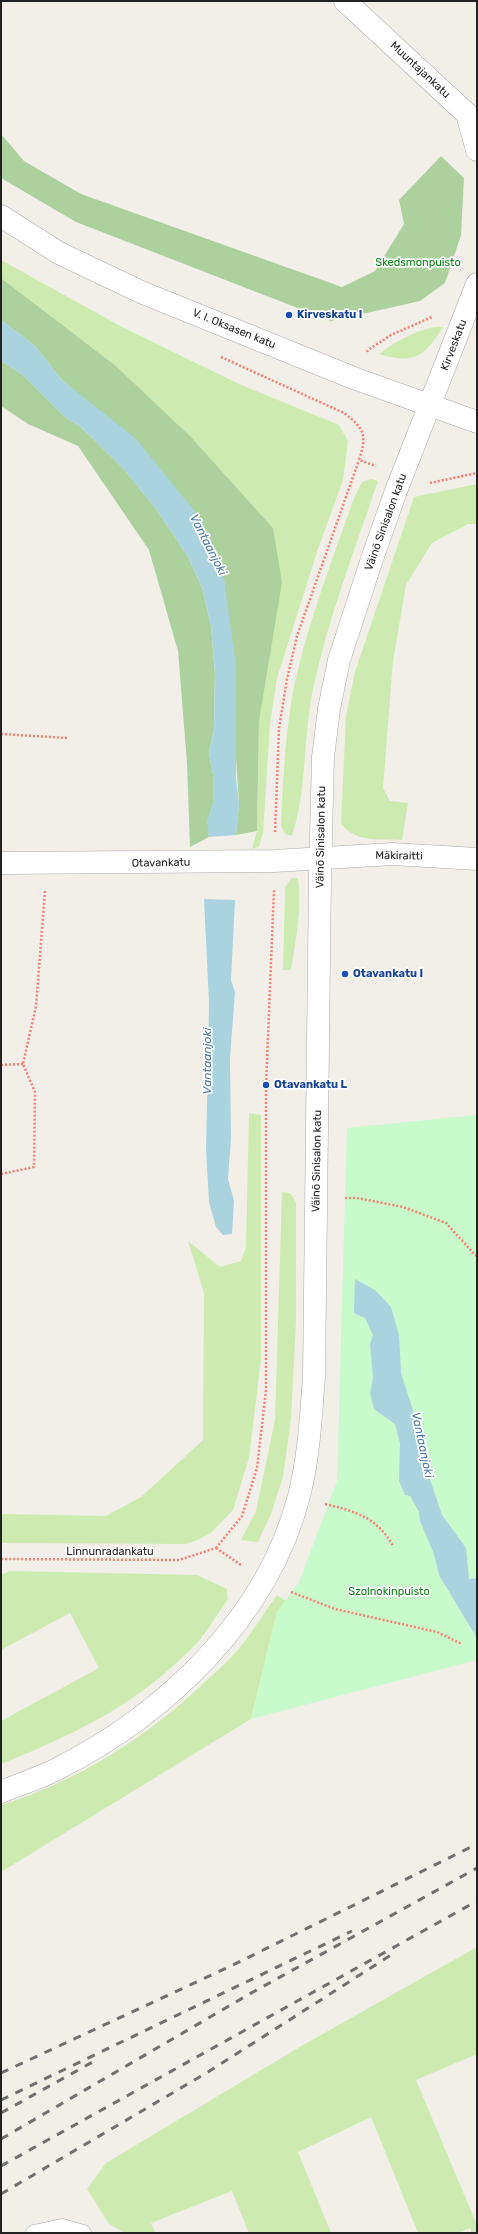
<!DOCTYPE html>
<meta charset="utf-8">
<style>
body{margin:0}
#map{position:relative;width:478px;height:2234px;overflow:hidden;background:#f2efe9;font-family:Rubik,sans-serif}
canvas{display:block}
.frame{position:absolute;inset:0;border:2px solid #222;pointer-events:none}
</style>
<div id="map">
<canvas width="478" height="2234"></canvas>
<div class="frame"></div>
</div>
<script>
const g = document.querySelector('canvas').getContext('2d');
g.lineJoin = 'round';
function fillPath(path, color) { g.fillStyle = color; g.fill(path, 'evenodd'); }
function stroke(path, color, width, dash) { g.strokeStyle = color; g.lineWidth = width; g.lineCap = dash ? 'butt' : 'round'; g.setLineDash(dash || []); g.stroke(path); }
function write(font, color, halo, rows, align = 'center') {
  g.font = font + ' Rubik,sans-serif'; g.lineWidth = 3.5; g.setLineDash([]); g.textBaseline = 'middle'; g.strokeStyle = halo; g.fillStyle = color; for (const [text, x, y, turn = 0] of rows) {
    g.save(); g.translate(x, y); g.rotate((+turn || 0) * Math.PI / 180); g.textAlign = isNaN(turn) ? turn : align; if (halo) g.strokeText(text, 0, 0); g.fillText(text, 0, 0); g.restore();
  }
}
const grass = new Path2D(`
 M1 260 124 328 239 384 339 425 348 441 343 480 318 549 277 678 270 724 263 833 259 847 252 849 257 831 259 722 269 661 273 528 191 437 116 366 1 278Z
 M435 327H443C425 356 414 365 379 354 396 341 415 331 435 327Z
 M371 479 378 481C355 549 328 618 313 689 303 737 307 792 292 836L285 834 281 826C283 780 285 733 294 687 308 622 332 560 354 498L362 482Z
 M477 484V524H468L432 543 406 585 393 661 383 788 390 801 408 803 402 840C380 839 357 843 341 824L346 716 355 672 414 497Z
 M292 878H298C302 909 296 939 291 970H283L285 887Z
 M249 1113 261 1115V1359L249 1458 233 1510 212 1532 198 1540 185 1544 1 1543V1514L106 1516 141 1497 203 1440 204 1293 188 1241 220 1267 241 1261 246 1247Z
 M282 1192 290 1193 296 1202V1322L291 1419 283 1477 271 1514 258 1542 241 1540 256 1511 275 1420Z
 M10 1571 197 1575 227 1589 228 1599C217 1614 208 1631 196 1644 138 1704 78 1733 1 1764V1721L99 1668 70 1613 1 1650V1575Z
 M277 1595 286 1601 277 1612 251 1719 1 1872V1805C79 1781 149 1736 207 1680 217 1671 227 1662 236 1652 251 1635 263 1614 277 1595Z
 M477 1947V2054L416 2080 477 2225V2233H472L470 2228 457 2233H418L371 2117 298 2152 331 2233H249L232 2191 151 2223 155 2233H125L109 2224 87 2189 106 2163 303 2045Z`);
const forest = new Path2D(`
 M1 134 24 161 81 194 342 287 375 271 404 224 399 200 441 156 464 178 461 235 445 283 420 301 331 321 76 222 1 178Z
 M1 278 116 366 191 437 273 528 282 582 259 722 257 831 236 835 239 803 224 580 91 405 62 380 34 345 1 320Z
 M1 361 23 375 65 417 81 427 123 468 156 509 187 555 202 587 211 626 215 673 214 729 209 753 213 774V804L208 821 209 837 190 847 187 763 178 651 149 550 78 446 28 424 1 406Z`);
const park = new Path2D(`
 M477 1115V1660L251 1719 277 1612 299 1582 337 1481 347 1128Z`);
const water = new Path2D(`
 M1 320 34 345 62 380 136 439 196 513 224 580 236 666V779L239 803 236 835 209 837 207 821 213 804V774L209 753 214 729 215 673 211 626 202 587 187 555 156 509 123 468 81 427 65 417 23 375 1 361Z
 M204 899 235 900 231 980 235 992 230 1058 231 1138 228 1179 234 1201 232 1234 223 1235 216 1227 209 1202 206 1150 209 1002Z
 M355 1279 375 1290 391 1307 399 1335 401 1373 416 1420 414 1432 442 1515 466 1548 469 1579 477 1578V1638L439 1575 434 1554 420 1521 419 1512 410 1496 405 1495 399 1481 400 1443 395 1424 374 1409 370 1393 373 1377 370 1344 373 1335 365 1318 354 1313Z`);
const path = new Path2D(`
 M367 352 368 350 391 335 432 317
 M221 357 344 413C365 429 367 435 359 460L376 466
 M430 483 477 473
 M1 734 67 738
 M275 832 279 728 287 679 297 636 359 460
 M1 1065 23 1064
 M1 1174 34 1167 35 1092 23 1064 36 1006 45 891
 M345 1198H357L403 1207 446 1223 477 1257
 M325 1504C355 1511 378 1518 393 1546
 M216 1548 242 1516 257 1468 266 1390V1085L274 889
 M216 1548 241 1565
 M1 1559 179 1560 216 1548
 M291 1592 335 1609 437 1632 462 1644`);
const service = new Path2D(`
 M34 2233 62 2227 83 2233`);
const minor = new Path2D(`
 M345 1 467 114 477 150
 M1 863 274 861 393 854 477 859
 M1 1792C20 1784 40 1778 57 1769 166 1714 268 1617 299 1496 309 1457 311 1416 314 1376L320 877 323 757 329 709 339 660 373 556 396 491 477 284`);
const tertiary = new Path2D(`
 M1 216 59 253 141 292 356 379 477 422`);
const rail = new Path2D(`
 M1 2073 233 1965 477 1844
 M1 2100 352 1931
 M1 2113 98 2059
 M1 2139 253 1992 477 1868
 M1 2166 477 1901
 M1 2194 208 2072 391 1955`);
const markers = [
 [289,315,4,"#1a4fb4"],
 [345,974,4,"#1a4fb4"],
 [266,1085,4,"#1a4fb4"]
];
const streetNames = [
 ["Muuntajankatu",420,70,43],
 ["V. I. Oksasen katu",234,329,22],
 ["Kirveskatu",454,345,-69],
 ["Väinö Sinisalon katu",386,522,-70],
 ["Väinö Sinisalon katu",321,837,-89],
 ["Mäkiraitti",399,856,1],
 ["Otavankatu",161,863,-1],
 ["Väinö Sinisalon katu",317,1161,-89],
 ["Linnunradankatu",110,1552]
];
const parkNames = [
 ["Skedsmonpuisto",418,263],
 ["Szolnokinpuisto",389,1592]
];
const transitNames = [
 ["Kirveskatu I",297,315],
 ["Otavankatu I",353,974],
 ["Otavankatu L",274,1085]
];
const waterNames = [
 ["Vantaanjoki",208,545,63],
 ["Vantaanjoki",208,1061,-90],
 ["Vantaanjoki",422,1445,78]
];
fillPath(grass, '#cdebb0');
fillPath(forest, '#add19e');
fillPath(park, '#c8facc');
fillPath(water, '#aad3df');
stroke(service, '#a9a9a9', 17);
stroke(minor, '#a9a9a9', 23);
stroke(tertiary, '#a9a9a9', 23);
stroke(path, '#fa8072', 2.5, [2, 2]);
stroke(service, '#fff', 16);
stroke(minor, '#fff', 22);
stroke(tertiary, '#fff', 22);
stroke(rail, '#707070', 3, [8, 8]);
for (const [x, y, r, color] of markers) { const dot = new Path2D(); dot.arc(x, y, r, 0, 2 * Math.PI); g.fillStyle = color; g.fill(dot); stroke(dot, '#fff', 1.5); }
write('11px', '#222', '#fff', streetNames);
write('11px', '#0c8416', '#fff', parkNames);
write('bold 11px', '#164399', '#fff', transitNames, 'left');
write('italic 12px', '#4a7aab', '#fff', waterNames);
</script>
